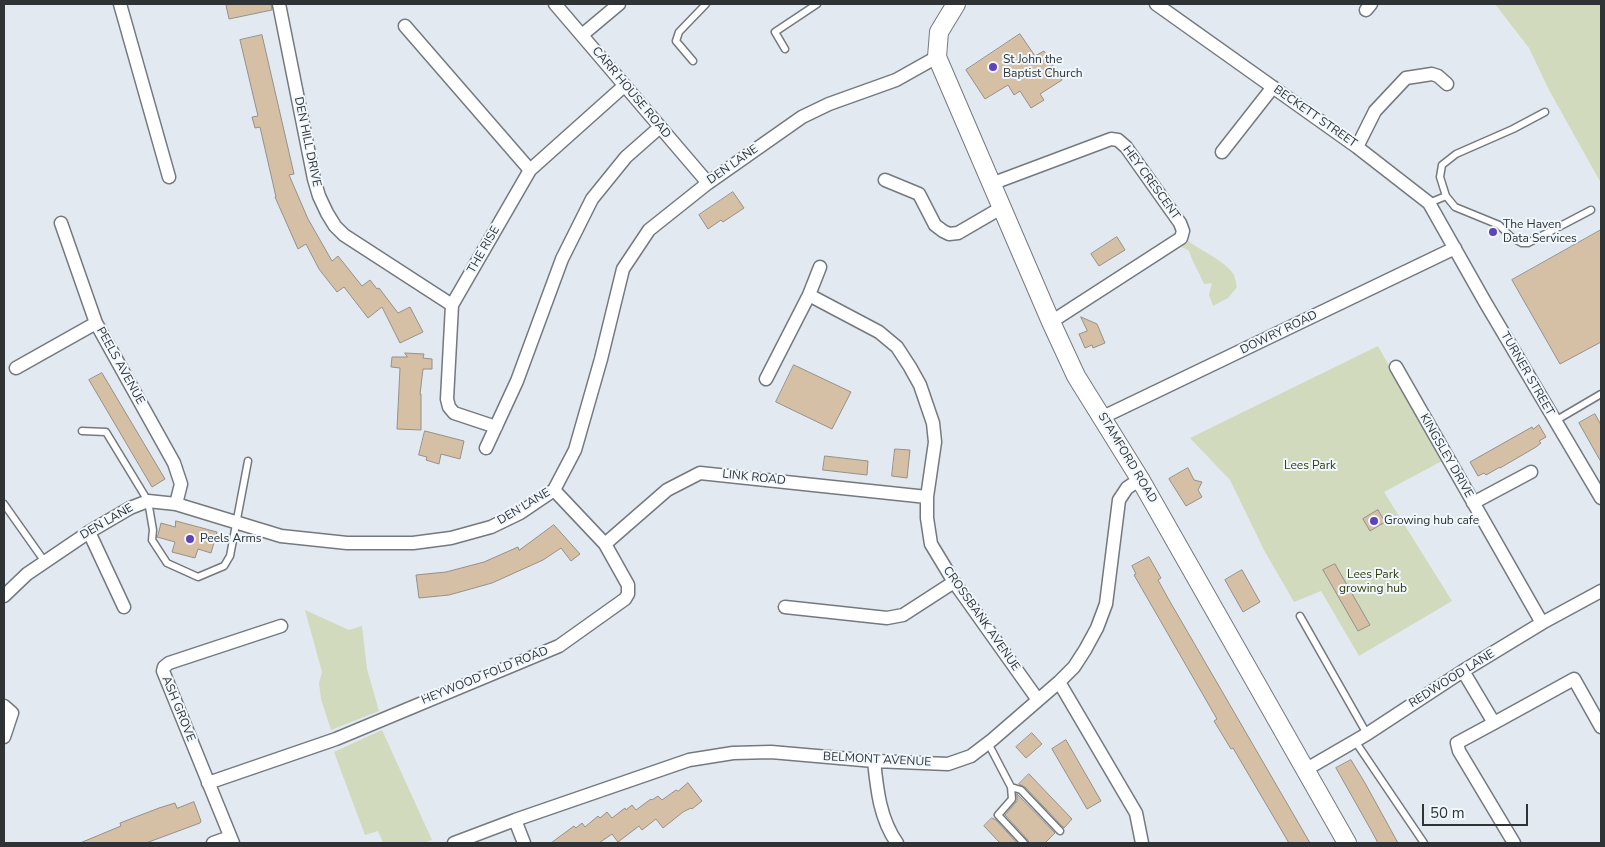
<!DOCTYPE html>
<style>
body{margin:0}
#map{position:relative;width:1605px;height:847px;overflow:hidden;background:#e3e9f0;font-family:"Nunito Sans",sans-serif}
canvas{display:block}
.frame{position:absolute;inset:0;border:5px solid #303335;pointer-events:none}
.scale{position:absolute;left:1422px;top:804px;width:106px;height:22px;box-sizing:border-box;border:2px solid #303335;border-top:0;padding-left:6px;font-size:15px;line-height:18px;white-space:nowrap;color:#303335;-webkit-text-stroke:4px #f0f7fd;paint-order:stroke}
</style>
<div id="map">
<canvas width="1605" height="847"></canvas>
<div class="frame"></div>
<div class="scale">50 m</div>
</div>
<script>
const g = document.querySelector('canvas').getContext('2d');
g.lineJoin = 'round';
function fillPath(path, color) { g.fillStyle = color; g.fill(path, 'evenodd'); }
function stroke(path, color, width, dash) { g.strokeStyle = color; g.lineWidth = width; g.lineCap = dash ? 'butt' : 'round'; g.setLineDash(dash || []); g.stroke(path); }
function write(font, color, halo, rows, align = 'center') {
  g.font = font + ' "Nunito Sans",sans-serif'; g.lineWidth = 4; g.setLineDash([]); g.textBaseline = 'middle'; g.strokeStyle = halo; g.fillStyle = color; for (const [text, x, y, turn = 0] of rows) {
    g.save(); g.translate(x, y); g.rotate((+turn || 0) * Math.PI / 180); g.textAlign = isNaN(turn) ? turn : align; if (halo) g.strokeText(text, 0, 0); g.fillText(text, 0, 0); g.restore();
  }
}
const green = new Path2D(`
 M1495 4H1601V183L1549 90 1529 48Z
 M1186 239C1200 251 1225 260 1234 275 1235 279 1236 283 1237 287L1228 298 1213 306 1209 295 1212 283 1204 284C1199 272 1193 263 1189 251L1178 245Z
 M1378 346 1442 461 1384 492 1452 601 1359 656 1321 591 1294 602 1264 550 1230 480 1190 438Z
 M305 610 349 630 362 626 367 669 379 711 331 730 321 699 319 683 322 672Z
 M382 730 432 840 423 843H383L378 831 365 835 334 752Z`);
const building = new Path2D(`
 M237 4H271L272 10 229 19 226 5Z
 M1020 34 1035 56 1044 51 1062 80 1040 94 1044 100 1031 108 1020 91 1014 95 1008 85 985 99 966 70Z
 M262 35 294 174 289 175 308 219 332 261 338 256 362 286 370 280 377 289 379 288 398 313 410 307 423 332 400 343 382 307 368 318 344 287 337 292 319 269 306 244 298 249 275 197H276L260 127 255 128 252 117 258 116 240 40Z
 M733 192 744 208 723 222 721 220 708 229 699 215Z
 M1601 230V342L1560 364 1512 280Z
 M1117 237 1125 250 1099 266 1091 254Z
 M1081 317 1097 324 1105 343 1093 348 1092 345 1085 348 1079 334 1087 331Z
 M405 353 424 354 423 358 432 359V369H423L420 394H421V430L397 429 400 368 391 367 392 357H407Z
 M794 365 851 392 832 429 776 402Z
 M102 373 165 479 152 487 89 380Z
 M1595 414 1601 425V462L1579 423Z
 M1539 425 1546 437 1539 441 1541 443 1536 447 1500 468V467L1486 475 1484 473 1478 476 1470 462 1532 427 1533 429Z
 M425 431 464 441 460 459 441 454 439 464 426 460 427 457 419 455Z
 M895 449 910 450 907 478 892 476Z
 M825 456 868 461 867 475 823 470Z
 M1188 468 1194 480 1202 482 1198 490 1202 497 1186 506 1169 479Z
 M1378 510 1385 522 1370 531 1363 519Z
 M176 521 217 532 211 553 198 549 195 558 172 552 175 542 157 537 158 535 161 523 175 527Z
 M554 525 580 554 571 561 561 548 543 560 492 583 449 595 419 598 416 575 446 572 484 562 518 547 519 550Z
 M1149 557 1161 578 1158 580 1169 600 1310 843H1289L1233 748 1231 749 1214 721 1217 719 1134 575 1136 574 1132 566Z
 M1335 564 1370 625 1358 631 1323 570Z
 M1242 570 1260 602 1243 612 1225 580Z
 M1032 733 1042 744 1026 758 1016 747Z
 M1066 740 1101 801 1087 809 1052 749Z
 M1351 760 1365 783 1398 843H1378L1371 830 1336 768Z
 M1029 774 1072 819 1064 828 1025 787 1019 784Z
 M688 783 702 801 692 809 691 808 683 812 663 828 656 819 642 830 639 826 618 842 612 834 599 843H551L574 826 576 828 582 823 585 827 598 816 600 818 607 812 612 818 625 808 626 810 632 805 636 810 651 799 652 800 658 796 662 800 676 790 678 791Z
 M1017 794 1055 833 1045 843H1029L1028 840 1005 815 1017 801Z
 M194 802 201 821 200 823 146 843H80L121 826 120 823 159 808 175 803 177 808Z
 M992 818 996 820 1017 843H1000L984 826Z`);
const lane = new Path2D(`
 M785 49 775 32 817 4
 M693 61 676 41 679 32 706 4
 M1446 196 1440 177 1442 165 1456 154 1513 129 1545 112
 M1429 203 1446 196 1455 207 1499 225 1511 237 1522 243H1528L1591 210
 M1555 421 1601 394
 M82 431 106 432 148 501 153 530 152 540 167 563 198 577 224 566 230 556 248 461
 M4 504 45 562
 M1300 616 1367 734
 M1355 741 1424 843
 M988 743 1011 787 1012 799 998 815 1024 843
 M1011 787 1021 790 1060 831`);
const street = new Path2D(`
 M120 4 169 177
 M279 4 314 179 319 196 327 213 335 226 344 235 452 305
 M555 4 708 183
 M1156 4 1357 147 1429 203 1485 302 1601 498
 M1366 10 1371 4
 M405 26 530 170
 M582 35 619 4
 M1357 147 1375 111 1406 78 1432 74 1438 76 1447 84
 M1222 152 1273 87
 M885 180 919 194 935 225 943 231 949 234 958 233 1001 208
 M991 184 1111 139 1118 140 1126 147 1180 223 1183 231 1181 238 1051 322
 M61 223 96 323 174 463 181 484 176 504
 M809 295 879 332 897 347 910 367 920 385 933 423 935 442 927 497V518L931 544 954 582 1038 700
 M1396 367 1542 623
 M16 368 96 323
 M766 379 809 295 820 267
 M1103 417 1455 248
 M496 427 454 413 449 407 447 399 452 305 530 170 624 86
 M486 448 517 381 562 259 592 199 626 157 660 127
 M1473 503 1531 472
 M89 532 124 607
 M605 544 667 490 700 473 927 497
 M4 596 27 574 89 532 130 508 148 501 176 504 281 536 347 543H413L451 538 491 527 520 513 554 490 575 450 601 359 623 269 649 230 708 183 802 117 829 104 896 80 937 57
 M785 607 887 618 903 615 954 582
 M1463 671 1494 723 1574 679 1601 727
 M1059 682 1136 813 1142 843
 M4 706 12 713 4 737
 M1494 723 1457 743 1459 751 1514 843
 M874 761C877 790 880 819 897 843
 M1305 770 1367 734 1463 671 1542 623 1601 591
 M208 783 336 739 559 646 625 599 628 594V585L605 544 554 490
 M515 820 524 843
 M213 843 230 837
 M233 843 163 671 164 667 169 663 281 626
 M454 843 515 820 689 760 733 753 771 752 874 761 948 764 971 756 992 740 1059 682 1074 667 1085 650 1097 628 1106 604 1119 500 1127 488 1140 479`);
const secondary = new Path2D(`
 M956 4 939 32 937 57 1051 322 1076 376 1140 479 1347 843`);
const markers = [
 [993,67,5,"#5e43bc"],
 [1493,232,5,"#5e43bc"],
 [1374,521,5,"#5e43bc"],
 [190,539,5,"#5e43bc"]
];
const poiNames = [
 ["St John the",1003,60],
 ["Baptist Church",1003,74],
 ["The Haven",1503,225],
 ["Data Services",1503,239],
 ["Growing hub cafe",1384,521],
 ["Peels Arms",200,539]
];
const streetNames = [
 ["CARR HOUSE ROAD",631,93,50],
 ["BECKETT STREET",1315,117,35],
 ["DEN HILL DRIVE",307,142,78],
 ["DEN LANE",733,165,-35],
 ["HEY CRESCENT",1151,183,54],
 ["THE RISE",484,250,-60],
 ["DOWRY ROAD",1279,333,-26],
 ["PEELS AVENUE",120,366,61],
 ["TURNER STREET",1527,374,60],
 ["KINGSLEY DRIVE",1446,456,60],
 ["STAMFORD ROAD",1127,458,59],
 ["LINK ROAD",754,478,6],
 ["DEN LANE",524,507,-31],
 ["DEN LANE",107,522,-30],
 ["CROSSBANK AVENUE",981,619,55],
 ["HEYWOOD FOLD ROAD",485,676,-22],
 ["REDWOOD LANE",1452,679,-32],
 ["ASH GROVE",178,709,68],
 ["BELMONT AVENUE",877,760,3]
];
const parkNames = [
 ["Lees Park",1310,466],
 ["Lees Park",1373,575],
 ["growing hub",1373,589]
];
fillPath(green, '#d1dabd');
fillPath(building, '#d5c0a5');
stroke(building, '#95908a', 1);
stroke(lane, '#74797f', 9);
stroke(street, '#74797f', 15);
stroke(secondary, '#74797f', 20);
stroke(lane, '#fff', 6);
stroke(street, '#fff', 12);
stroke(secondary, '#fff', 18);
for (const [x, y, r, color] of markers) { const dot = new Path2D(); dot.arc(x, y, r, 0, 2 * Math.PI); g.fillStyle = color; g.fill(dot); stroke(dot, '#f0f7fd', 2); }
write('12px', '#303335', '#f0f7fd', poiNames, 'left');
write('12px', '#303335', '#f0f7fd', streetNames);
write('12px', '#313c08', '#f0f7fd', parkNames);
</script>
